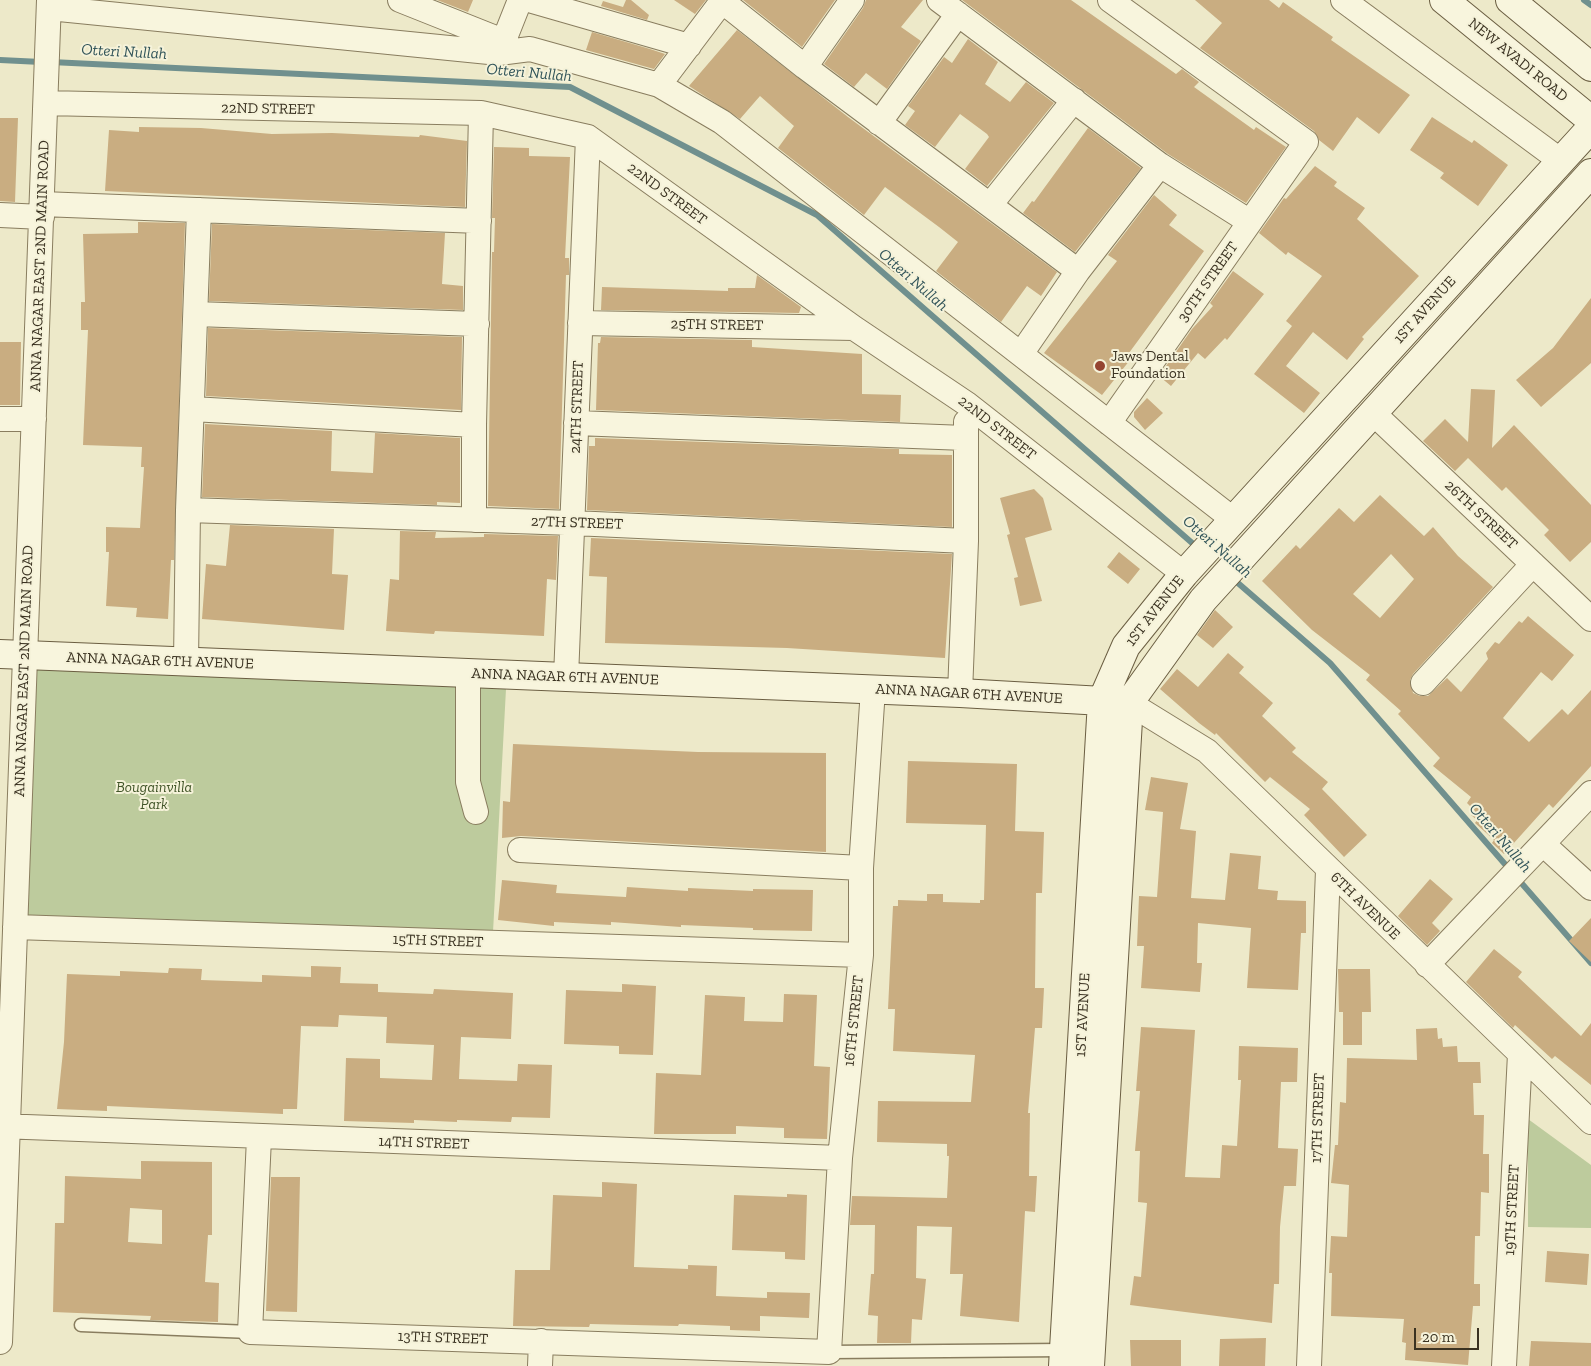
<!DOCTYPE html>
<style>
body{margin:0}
#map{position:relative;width:1591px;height:1366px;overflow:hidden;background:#ede9c9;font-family:"Zilla Slab",serif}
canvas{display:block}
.scale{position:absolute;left:1414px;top:1328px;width:65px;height:22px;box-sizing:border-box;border:2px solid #3a3221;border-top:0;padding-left:6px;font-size:15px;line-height:18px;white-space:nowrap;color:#3a3221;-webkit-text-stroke:4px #f5f2d9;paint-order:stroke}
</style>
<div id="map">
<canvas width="1591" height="1366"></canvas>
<div class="scale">20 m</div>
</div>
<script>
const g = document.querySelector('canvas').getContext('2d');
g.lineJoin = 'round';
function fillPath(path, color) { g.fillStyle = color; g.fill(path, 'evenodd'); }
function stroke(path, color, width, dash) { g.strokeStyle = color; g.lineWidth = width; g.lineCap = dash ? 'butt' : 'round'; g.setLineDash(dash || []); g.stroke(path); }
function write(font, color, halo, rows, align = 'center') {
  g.font = font + ' "Zilla Slab",serif'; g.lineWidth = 4; g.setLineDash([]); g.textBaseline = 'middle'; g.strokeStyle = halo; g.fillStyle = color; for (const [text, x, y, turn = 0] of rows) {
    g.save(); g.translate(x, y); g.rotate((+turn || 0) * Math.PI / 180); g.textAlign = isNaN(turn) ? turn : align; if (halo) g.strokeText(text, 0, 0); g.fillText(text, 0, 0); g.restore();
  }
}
const green = new Path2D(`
 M33 668 506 689 493 932 23 917Z
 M1528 1119 1591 1165V1228L1528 1227Z`);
const stream = new Path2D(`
 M1584 0 1591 5
 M0 60 41 62
 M51 62 570 87 817 215 1199 549
 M1231 577 1330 663 1591 963`);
const building = new Path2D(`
 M437 0H473L468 12Z
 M626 0H631L649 15 647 20 601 6 603 1 623 7Z
 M674 0H706L695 14Z
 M743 0H835L802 47Z
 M866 0H923L901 27 921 41 887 89 866 73 854 87 824 64 863 8Z
 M962 0H1071L1176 74 1182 69 1199 82 1194 87 1254 130 1256 127 1286 147 1246 203 1168 154Z
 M1195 0H1269L1279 8 1283 2 1333 37 1331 40 1410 95 1379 134 1357 117 1333 151 1319 140 1314 131 1200 48 1222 23Z
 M737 30 848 117 1057 272 1041 296 1027 286 1001 322 936 271 958 242 939 227 885 187 864 215 778 148 794 126 760 96 740 119 689 86Z
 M592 32 650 49 665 54 654 69 586 50Z
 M968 39 998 62 985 84 1010 102 1026 82 1054 103 987 186 965 169 989 137 987 134 960 114 935 147 905 125 915 111 908 106 944 57 952 63Z
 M1432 117 1472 143 1474 140 1508 165 1478 206 1440 178 1444 173 1410 150Z
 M0 118H18L15 202 0 201Z
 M139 127 201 128 272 134 332 133 419 137 420 135 467 141 465 207 105 191 109 130 139 132Z
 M1088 128 1141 168 1075 252 1023 213 1032 201 1034 202Z
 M494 147 529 148V156L570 157 565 258H569V275H566L559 509 488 506 492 252H494L495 218H492Z
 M1315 166 1337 182 1334 186 1365 208 1357 219 1419 276 1362 337 1364 339 1347 360 1313 332 1286 366 1320 393 1304 413 1254 374 1292 326 1286 321 1322 276 1288 252 1286 255 1259 233 1284 198 1286 199Z
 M1154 195 1177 215 1169 225 1204 251 1126 357 1130 360 1102 395 1044 353 1117 261 1108 255Z
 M138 222 185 223 174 560H171L168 619 136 617 137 608 106 606 109 552H106V527L140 528 144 467H141L142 447 83 445 88 330H81V302H85L83 234 138 233Z
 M212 224 445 233 442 284 463 286V310L209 301Z
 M1233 271 1264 294 1227 340 1225 338 1205 359 1198 353 1171 386 1159 376 1192 329 1213 306 1210 303Z
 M757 275 801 307 799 313 601 310 602 287 728 291V288H755Z
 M1591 298V363L1541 407 1516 380 1553 348Z
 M208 328 462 337 461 410 206 396Z
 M601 337 752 340V347L862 354V394L901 395 900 422 596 410 598 343H600Z
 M0 342H21L20 405H0Z
 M1471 389 1495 390 1492 448 1514 425 1591 505V542L1570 562 1544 535 1549 530 1506 487 1502 491 1468 458 1455 471 1423 441 1445 419 1468 442Z
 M1147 398 1163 413 1145 430 1134 417V412Z
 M205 424 332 431 331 471 373 473 375 433 460 438V503L437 502V505L202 497Z
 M595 438 899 449V454L952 455V527L587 510 589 446H595Z
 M1034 489 1043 498 1052 530 1025 538 1042 601 1020 606 1014 578 1018 577 1007 535 1010 534 1000 498Z
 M1380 495 1424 536 1433 527 1458 556 1493 587 1413 674 1410 680 1413 693 1420 696H1428L1447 678 1461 692 1488 659 1486 653 1495 642 1499 644 1519 621 1522 623 1528 616 1574 655 1552 681 1541 672 1503 718 1529 742 1562 709 1568 715 1591 690V766L1553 808 1549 804 1504 854 1492 843 1494 840 1475 823 1477 820 1471 815 1475 811 1467 803 1471 797 1433 766 1440 758 1398 714 1401 711 1366 680 1370 675 1312 630 1262 581 1296 545 1300 549 1339 508 1354 522ZM1391 554 1414 579 1380 618 1353 594Z
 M230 525 334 529 332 574 348 575 344 630 202 619 206 564 226 566Z
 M400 531 436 532 435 538 484 537V534L558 536 556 580 547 579 544 636 435 631 434 634 386 631 390 579 399 580Z
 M591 538 952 554 945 658 787 648 605 643 607 577 589 576Z
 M1119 552 1140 569 1128 584 1107 567Z
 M1215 610 1233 627 1213 648 1197 635Z
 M1228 653 1244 667 1239 673 1273 703 1262 716 1296 748 1292 752 1328 782 1322 789 1367 835 1344 857 1304 815 1310 809 1270 777 1265 782 1216 733 1215 735 1199 723 1160 689 1177 669 1198 687Z
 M513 744 698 752 826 753V852L521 836 502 838 503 801 510 802Z
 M908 761 1017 764 1015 831 1044 832 1042 893H1036L1035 988H1044L1042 1028H1035L1028 1113H1030L1029 1176H1037L1035 1212 1025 1211 1019 1322 960 1316 963 1274H950L952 1227 917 1226 916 1278 926 1279 922 1320 912 1319 911 1343H877L878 1316 868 1315 871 1274H874L875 1225H850L852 1196 947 1198 949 1156H947V1144L877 1142 878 1101 971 1102 975 1055 893 1051 895 1009H888L893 906H898V900L927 901V894H943V902L980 903V900H984L986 825 906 823Z
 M1151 777 1188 783 1180 829 1196 831 1191 898 1225 900 1230 853 1261 856 1258 889 1278 891 1277 900 1306 901V933H1301L1298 990 1247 988 1251 928 1198 923 1197 963H1202L1200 992 1141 988 1144 946H1137L1139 896 1157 897 1163 812 1145 810Z
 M1430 879 1453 899 1432 923 1440 931 1427 945 1398 916Z
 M502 880 557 885 556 893 626 897 627 887 688 891V888L753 891V889L813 890 812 931 753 930V928L681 925V927L611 922V925L554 922V926L498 920Z
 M1591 918V962L1569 941Z
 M1494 949 1522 972 1518 977 1581 1036 1591 1023V1085L1555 1056 1552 1059 1515 1025 1513 1028 1466 982Z
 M311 966 341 967 340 983 378 984V992L433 994 434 989 513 993 511 1039 461 1037 459 1079 517 1081 518 1064 552 1065 550 1118 512 1117 511 1122 457 1120V1122L414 1120V1123L344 1121 346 1058 380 1059V1078L432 1080 434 1045 386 1043 387 1017 339 1015 338 1027 301 1026 297 1109H283V1114L107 1106V1111L57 1109 64 1042 67 974 120 976V971L168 973 169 968 202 969 201 980 262 982V975L311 977Z
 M1338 969H1370L1371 1012H1362V1045H1343V1012H1339Z
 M622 984 656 986 653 1055 619 1054V1046L564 1044 566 990 622 992Z
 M784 994 817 995 814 1066 830 1067 827 1139 784 1138V1128L736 1126V1134H654L656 1073 701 1075 705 995 745 997 744 1021 783 1022Z
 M1141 1027 1195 1030 1185 1177 1220 1178 1222 1145 1237 1146 1241 1080H1238L1239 1046 1298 1048 1297 1082H1281L1278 1148 1298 1149 1296 1186H1284L1280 1227 1279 1284H1274L1272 1323 1130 1305 1134 1276 1141 1277 1147 1203 1138 1202 1140 1151H1135L1140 1091H1136Z
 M1437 1028 1438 1039 1442 1038 1443 1047 1457 1046 1458 1062H1480L1481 1083H1473L1474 1115H1484L1483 1154H1489V1193L1481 1192 1480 1236H1475L1474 1284H1480V1306H1473L1468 1365 1405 1360 1406 1343 1402 1342 1404 1319 1331 1316 1332 1273H1329L1331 1236 1347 1237 1349 1185 1331 1183 1335 1145H1338L1340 1102 1346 1103 1347 1058 1417 1060 1416 1029Z
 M141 1161 212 1162V1235H208L205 1282 219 1283 218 1322 150 1320 151 1316 53 1312 55 1223H64L65 1176 141 1179ZM130 1208 162 1210V1244L128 1242Z
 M271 1177H300L297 1312 266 1311Z
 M602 1182 637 1184 634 1267 688 1269V1265L717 1266 716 1296 767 1298V1292L810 1293 809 1318 760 1316V1331L730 1330V1326L679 1324 678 1326 590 1324 589 1327 513 1326 515 1270H550L553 1195 602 1197Z
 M787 1194 807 1195 805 1260 785 1259V1252L732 1250 734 1195 787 1197Z
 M1547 1251 1589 1254 1587 1285 1545 1282Z
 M1266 1338 1265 1366H1219L1220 1339Z
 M1130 1340H1181V1366H1131Z
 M1531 1341 1591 1343V1366H1529Z`);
const lane = new Path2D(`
 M81 1325 250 1332
 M829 1352 1064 1350`);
const street = new Path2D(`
 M400 0 503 41
 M529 0 689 46
 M939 0 1160 165 1250 222
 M1343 0 1561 161
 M722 1 805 67 1078 271
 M49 8 499 53 530 49 659 85 722 122 1234 520
 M499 53 520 0
 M805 67 852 0
 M659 85 723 0
 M46 103 481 113 588 137 854 328 967 404 1184 574
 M879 123 958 14
 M42 204 479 221
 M990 205 1074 100
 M0 215 42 217
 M196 314 477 324
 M580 323 854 328
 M1021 354 1078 271 1160 165
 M192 409 474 425
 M1372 412 1591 619
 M0 419H34
 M576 423 965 438
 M1109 423 1306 142 1110 0
 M188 510 573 523 966 541
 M474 520V425L481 113
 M186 662 188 510 199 210
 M468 673V782L476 812
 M566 677 588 137
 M1423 683 1533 564
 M960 693 966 541V422
 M1129 703 1207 751 1591 1122
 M1543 844 1591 888
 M520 850 861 868
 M15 927 861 955
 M1427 965 1591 793
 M0 1126 840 1158
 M259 1138 250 1332 829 1352 840 1158 861 955V868L873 689
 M0 1342 49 0
 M540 1366 541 1341
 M1309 1366 1328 870
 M1504 1366 1520 1054`);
const secondary = new Path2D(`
 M1444 0 1591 120
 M1510 0 1591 67
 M0 654 960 693 1121 702
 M1063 1366 1102 701 1126 646 1184 574 1591 128
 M1090 1366 1129 703 1203 600 1591 173`);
const markers = [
 [1100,366,6,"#954431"]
];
const streetNames = [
 ["NEW AVADI ROAD",1518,60,39],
 ["22ND STREET",268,109,1],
 ["22ND STREET",667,194,36],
 ["ANNA NAGAR EAST 2ND MAIN ROAD",40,266,-88],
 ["30TH STREET",1208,282,-55],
 ["1ST AVENUE",1425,310,-48],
 ["25TH STREET",717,325,1],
 ["24TH STREET",577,407,-88],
 ["22ND STREET",997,428,38],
 ["26TH STREET",1481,515,43],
 ["27TH STREET",577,523,2],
 ["1ST AVENUE",1155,611,-52],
 ["ANNA NAGAR 6TH AVENUE",160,661,2],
 ["ANNA NAGAR EAST 2ND MAIN ROAD",24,671,-88],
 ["ANNA NAGAR 6TH AVENUE",565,677,2],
 ["ANNA NAGAR 6TH AVENUE",969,694,3],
 ["6TH AVENUE",1365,906,44],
 ["15TH STREET",438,941,2],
 ["1ST AVENUE",1083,1015,-87],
 ["16TH STREET",854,1021,-84],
 ["17TH STREET",1318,1118,-88],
 ["14TH STREET",424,1143,2],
 ["19TH STREET",1512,1210,-87],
 ["13TH STREET",443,1338,2]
];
const poiNames = [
 ["Jaws Dental",1111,357],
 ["Foundation",1111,374]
];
const parkNames = [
 ["Bougainvilla",154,788],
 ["Park",154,805]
];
const waterNames = [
 ["Otteri Nullah",124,52,3],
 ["Otteri Nullah",529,73,5],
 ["Otteri Nullah",913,280,41],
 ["Otteri Nullah",1217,547,41],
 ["Otteri Nullah",1500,838,49]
];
fillPath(green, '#bdcb9d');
stroke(stream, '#70908e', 6);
fillPath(building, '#c9ad81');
stroke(lane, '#897d5f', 15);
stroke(street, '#897d5f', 26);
stroke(secondary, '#6b5e42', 30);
stroke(lane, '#f8f5dd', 12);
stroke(street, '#f8f5dd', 24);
stroke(secondary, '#f8f5dd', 28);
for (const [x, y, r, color] of markers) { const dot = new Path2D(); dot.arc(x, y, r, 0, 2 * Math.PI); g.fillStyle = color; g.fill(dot); stroke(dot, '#f5f2d9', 2); }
write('15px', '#3a3221', '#f5f2d9', streetNames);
write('15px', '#3a3221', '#f5f2d9', poiNames, 'left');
write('italic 15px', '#425529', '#f5f2d9', parkNames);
write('italic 16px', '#315459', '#f5f2d9', waterNames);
</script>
